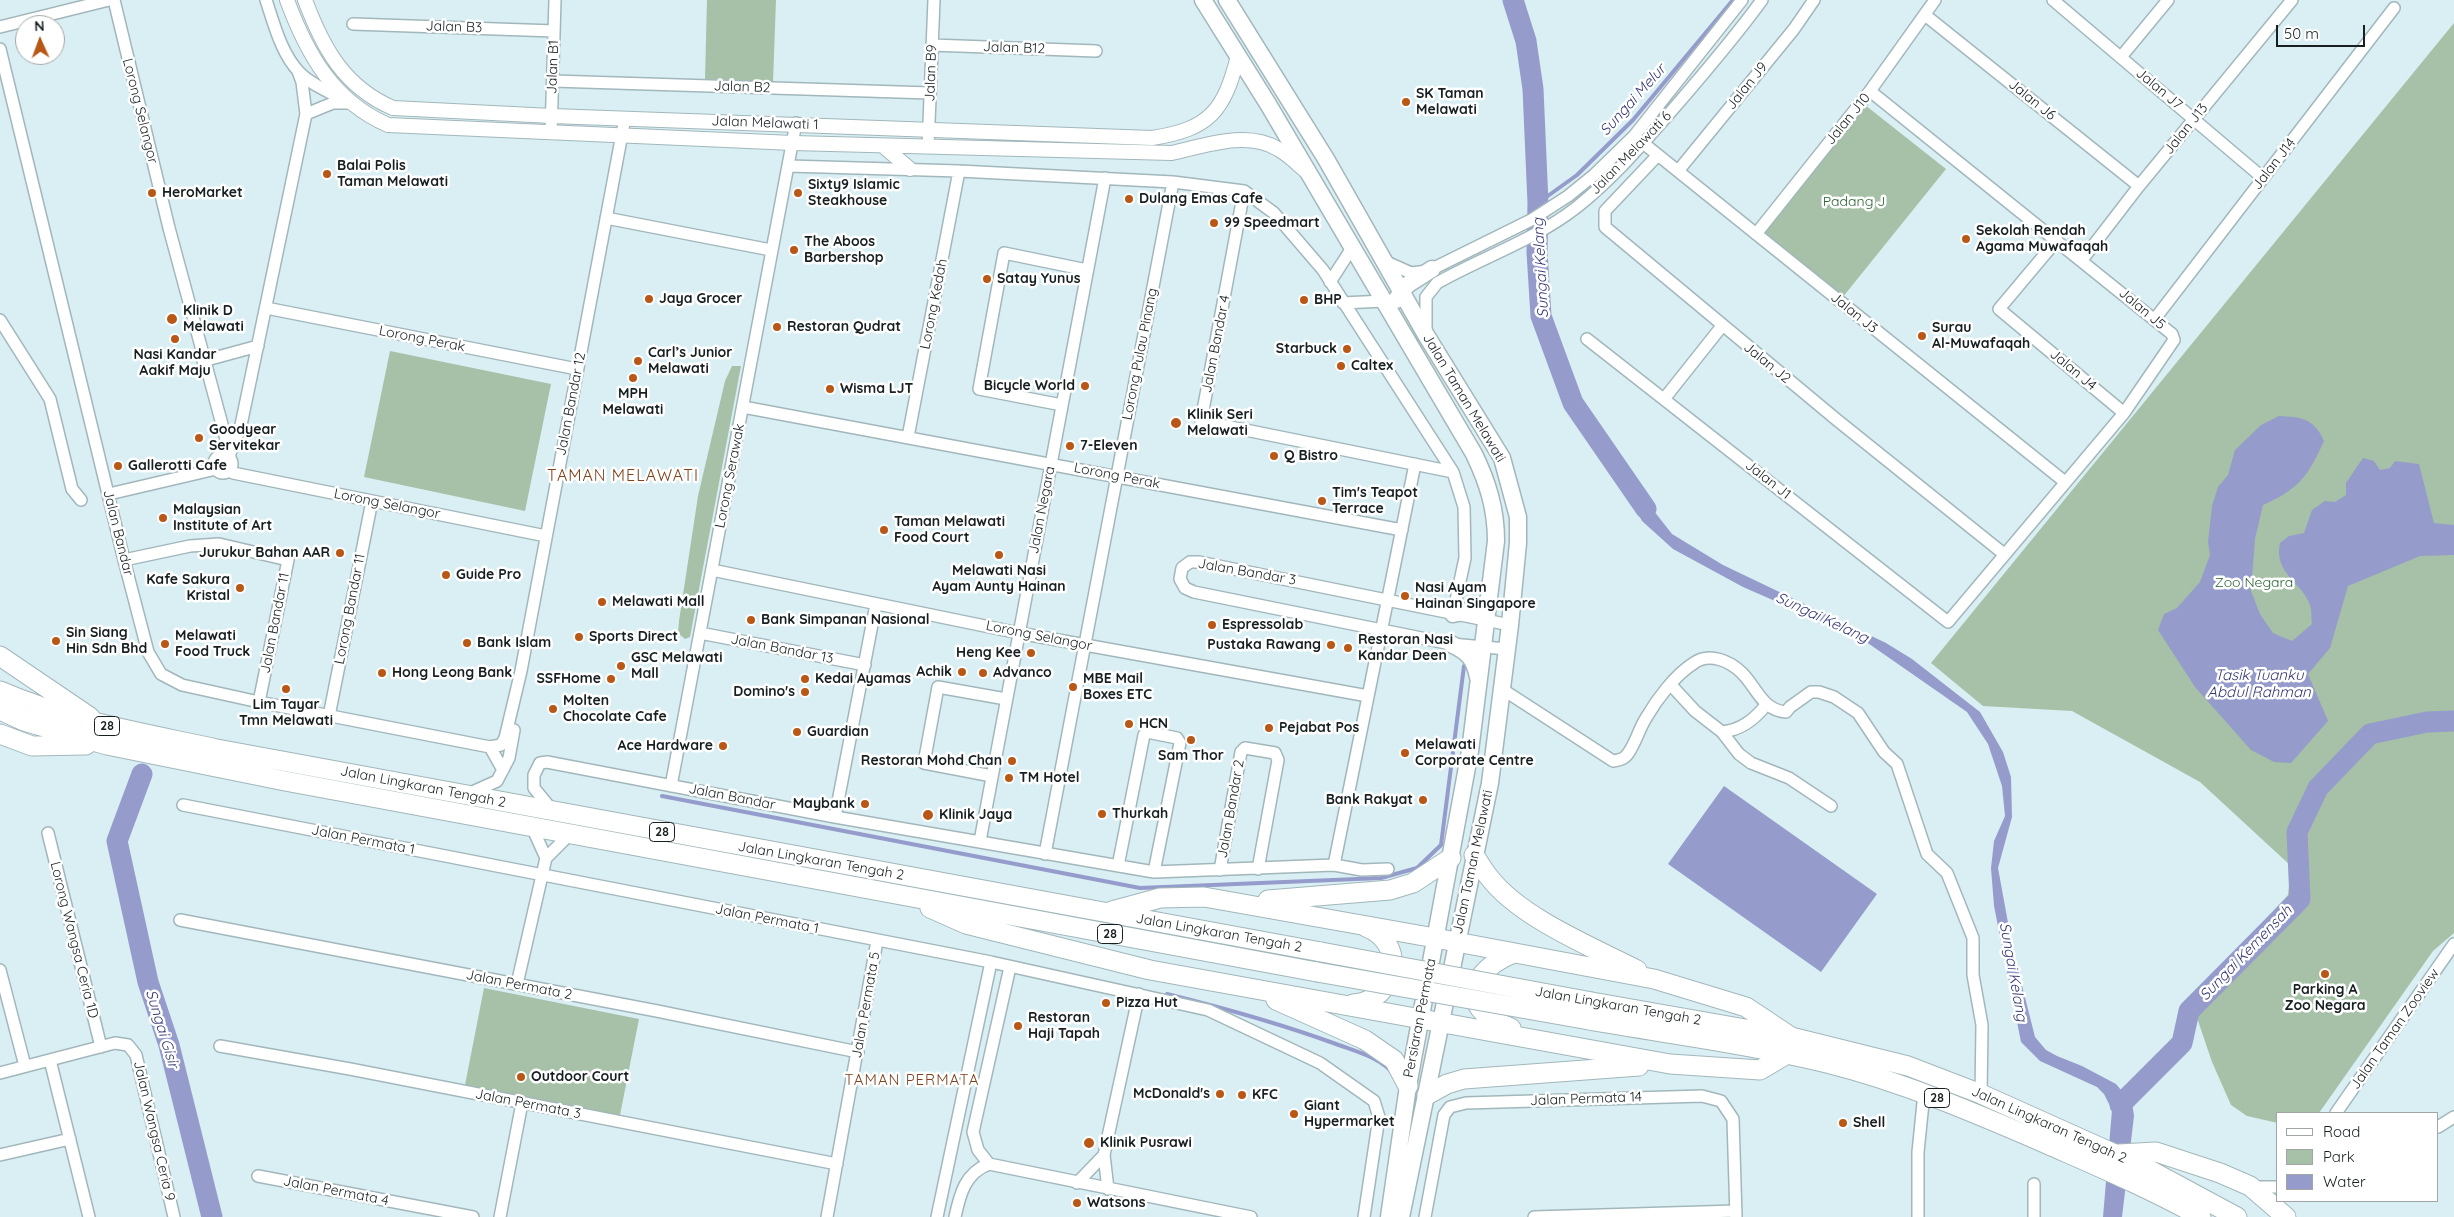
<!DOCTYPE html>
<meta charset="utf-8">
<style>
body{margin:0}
#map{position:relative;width:2454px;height:1217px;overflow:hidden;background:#d9eff4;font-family:Quicksand,sans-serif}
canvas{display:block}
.legend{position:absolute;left:2276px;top:1112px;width:162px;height:90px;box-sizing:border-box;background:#fff;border:1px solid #a2a5a6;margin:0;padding:6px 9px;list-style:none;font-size:15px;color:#171f21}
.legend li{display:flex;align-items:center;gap:10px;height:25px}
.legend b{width:25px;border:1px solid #a2a5a6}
.north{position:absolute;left:15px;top:15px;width:50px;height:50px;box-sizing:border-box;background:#fff;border:1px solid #a2a5a6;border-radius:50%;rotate:358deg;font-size:14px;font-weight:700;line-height:20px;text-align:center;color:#171f21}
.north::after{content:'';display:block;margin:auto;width:18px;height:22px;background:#b85716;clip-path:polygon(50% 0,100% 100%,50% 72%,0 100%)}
.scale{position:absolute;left:2276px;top:25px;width:89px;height:22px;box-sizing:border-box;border:2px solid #171f21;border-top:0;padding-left:6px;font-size:15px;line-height:18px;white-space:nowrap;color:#171f21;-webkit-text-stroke:4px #fff;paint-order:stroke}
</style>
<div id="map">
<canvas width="2454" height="1217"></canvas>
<ul class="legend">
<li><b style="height:6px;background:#fff"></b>Road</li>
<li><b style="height:14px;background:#a6c1a7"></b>Park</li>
<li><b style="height:14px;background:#959ccb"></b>Water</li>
</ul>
<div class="north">N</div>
<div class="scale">50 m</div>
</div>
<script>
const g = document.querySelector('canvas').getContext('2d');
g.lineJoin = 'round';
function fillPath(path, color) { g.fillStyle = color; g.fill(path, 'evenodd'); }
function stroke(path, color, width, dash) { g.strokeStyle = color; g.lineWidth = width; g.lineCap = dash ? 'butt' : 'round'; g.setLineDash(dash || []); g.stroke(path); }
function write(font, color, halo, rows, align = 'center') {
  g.font = font + ' Quicksand,sans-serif'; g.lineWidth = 5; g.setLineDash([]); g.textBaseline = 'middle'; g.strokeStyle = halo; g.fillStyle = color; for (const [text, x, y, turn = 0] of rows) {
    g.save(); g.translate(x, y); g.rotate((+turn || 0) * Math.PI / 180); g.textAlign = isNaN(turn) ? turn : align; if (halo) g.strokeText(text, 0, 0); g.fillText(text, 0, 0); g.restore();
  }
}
const green = new Path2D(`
 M707 0H776L773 82 705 79Z
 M2454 23V933L2433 951 2319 1113H2278V1123L2247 1116 2231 1105 2212 1062 2191 1000 2288 895 2291 866 2200 782 2072 711 1983 706 1931 663Z
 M1865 105 1946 169 1842 298 1762 235Z
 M390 351 551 384 525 511 364 477Z
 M732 366H741L690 637 685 639 678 633 679 621 698 496 725 381Z
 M484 988 639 1019 619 1120 464 1090Z`);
const water = new Path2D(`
 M2279 416C2301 417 2314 418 2324 441 2308 476 2299 489 2263 505L2255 539 2251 591 2260 614 2273 633 2292 641 2312 624C2311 618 2312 611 2310 605 2302 582 2273 573 2280 543L2289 536 2304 533 2312 510 2325 501 2335 502 2346 495V483L2363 458 2374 461 2380 470 2390 468 2395 461 2419 464 2434 523 2454 525V555L2420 556 2348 586 2330 648 2308 674 2328 721 2291 763 2274 762 2251 750 2195 687 2158 630 2164 614 2177 608 2200 582 2210 555 2208 542 2212 506 2218 487 2228 475 2235 450 2261 425Z
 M1632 483 1672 534 1723 565 1886 643 1912 659 1980 712 2003 752 2011 777 2012 817 1998 868 2013 950 2035 1037 2046 1050 2057 1056 2082 1066 2116 1084 2132 1103 2134 1116 2122 1217H2103L2112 1110 2104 1094 2097 1087 2040 1061 2021 1042 1994 906 1991 868 1994 841 2005 816 2002 786 1988 744 1967 712 1862 639 1743 587 1673 549 1642 521 1626 489Z
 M1724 786 1877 894 1821 972 1668 864Z`);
const stream = new Path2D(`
 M1538 203 1577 175 1633 120 1733 0
 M662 796 1140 888 1381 878 1417 868 1441 845 1464 666
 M1167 994C1224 1008 1281 1024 1336 1044 1355 1051 1375 1056 1390 1070`);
const river = new Path2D(`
 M1513 0 1526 41 1533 89 1538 203 1537 252 1541 316 1573 403 1646 509
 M142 774 117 841 148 982 169 1045 212 1217
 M2120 1105 2182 1043 2189 1011 2300 899 2297 832 2318 788 2370 734 2427 722 2454 721`);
const minor = new Path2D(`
 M114 0 169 228 230 454
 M266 0C274 24 281 53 299 72 310 84 328 91 342 99
 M2053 0 2263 178
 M1925 15 2139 186
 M353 24 554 31
 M0 27 109 0
 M932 45 1096 51
 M0 49 124 560 148 652 161 674 182 685 259 702 490 747 501 745 505 738 521 671 625 118
 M2121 57 2168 0
 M553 81 930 93
 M306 114 333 103H347
 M551 133 555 0
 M1643 143 2065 482
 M928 147 934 0
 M1658 155 1605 211V227L1837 420 2004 554
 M789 166 959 171 1173 182 1244 191 1274 213 1323 270 1453 472 1464 507 1465 558 1453 614
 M1678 171 1794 29 1814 0
 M1244 191 1201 421 1453 472
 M606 218 771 250
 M1756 234 1870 91 1935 0
 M2057 240 1999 309 2124 413
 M2082 260 2139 186 2292 0
 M1384 261 1411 273 1428 271 1531 220 1568 196 1594 175 1634 136 1742 0
 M1330 282 1352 248
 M1343 303 1384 301
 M266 308 577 369
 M0 320 50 399 72 489 81 500
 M2154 320 2394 8
 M1426 331V297L1437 283C1483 257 1535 240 1577 207 1611 180 1640 147 1668 115 1701 77 1733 40 1762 0
 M1587 339 1948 622 2124 413 2174 340 2172 334 1870 91
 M203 361 258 346
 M1664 399 1722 326
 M1062 405 979 389 1004 253 1087 270
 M743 407 1402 530
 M908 437 959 171
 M214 464a9 9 0 1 1 18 0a9 9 0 1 1-18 0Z
 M229 456 241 425 306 114 302 82 298 71
 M229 470 233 473 546 536
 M109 494 216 469
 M124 560 190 546 219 544 288 560 259 702
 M712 570 1019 633 1368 696
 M700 633 865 665
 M1507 649 1451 644 1194 592 1185 588 1180 579 1182 568 1190 562H1199L1510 625
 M1671 685 1695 711 1722 732C1741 730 1754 720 1766 705
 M1502 689 1613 761C1620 760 1625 759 1629 752 1636 742 1639 729 1646 718 1657 699 1675 675 1694 663 1709 652 1730 661 1742 673 1757 688 1762 710 1786 712L1790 707 1811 692H1819L1834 697 1858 713 1884 752 1897 764 1927 854 1947 873 1973 938V975L1982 1025 1981 1094
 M329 716 372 501
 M1722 732 1739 754 1751 763 1789 778 1831 806
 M490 747 503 770
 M992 776 924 763 938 687 1006 699
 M671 786 796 123
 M468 794 497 781 509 758 514 730
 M183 805 991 962 1208 1010 1320 1063 1374 1101 1379 1117 1364 1217
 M552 810 534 788V775L540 763 547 762 835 817 1154 872 1334 865 1362 870 1388 869
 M835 817 876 604
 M532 827 546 858
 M48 833 101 1047
 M980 841 1105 178
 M1045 854 1173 182
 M546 858 570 834
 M1334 865 1415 464
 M1118 866 1144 735 1147 732 1177 738 1180 743 1154 872
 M1220 870 1241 752 1245 748 1275 753 1278 760 1258 869
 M180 920 657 1011 858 1052
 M0 970 25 1066
 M517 984 546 858
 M220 1046 350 1069 837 1164
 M50 1060 89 1217
 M0 1073 115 1043 128 1045 136 1055 174 1217
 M2336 1113 2454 944
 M2438 1127 2454 1117
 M0 1155 70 1139
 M989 1164 978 1150 973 1132 1010 967
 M258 1176 473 1217
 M1077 1183 1104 1155
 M2252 1187H2278
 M1108 1189 1104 1155 1139 994
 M500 1217 522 1103
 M827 1217 877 941
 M937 1217 991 962
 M955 1217C960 1194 965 1173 989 1164L1251 1217
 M1425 1217 1444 1115 1450 1107 1466 1103 1702 1096 1721 1101 1733 1119 1736 1217
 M1534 1217 1736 1211
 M1918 1217V1152L1924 1093
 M2034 1217V1184`);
const tertiary = new Path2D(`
 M287 0C307 54 333 101 388 125L793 143 1172 153C1204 146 1247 130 1278 149 1288 154 1297 164 1306 171
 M305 0C323 48 344 87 393 108L552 116 1152 138C1210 129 1224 111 1238 56
 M883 146 910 169`);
const secondary = new Path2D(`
 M1203 0 1268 104 1474 454C1488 483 1496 509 1496 541L1470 751 1408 1086 1389 1217
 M1227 0 1326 159 1426 335 1502 458 1518 517V543L1510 625 1490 783 1401 1217
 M1396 300 1407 285 1432 269
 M1453 614 1478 609 1489 600
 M1451 644C1468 652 1474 658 1478 677`);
const trunk = new Path2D(`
 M0 656 90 717
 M0 691C69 721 143 733 217 749L1321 952
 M0 710 24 721 107 745 285 781 1317 972
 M0 734 32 746 86 745
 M1474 855C1479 862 1483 870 1489 877 1519 917 1592 947 1637 970
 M1268 900 1390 890 1413 883 1451 858
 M930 908 966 924 1150 970 1670 1064 1760 1070 1787 1054
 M1112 911 1160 898 1204 897 1435 938 1654 979 1746 1007 1791 1037
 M1276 1000 1365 1040 1394 1060 1408 1086
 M1592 1002 1791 1037 1908 1066 1981 1094 2146 1168 2237 1217
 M1353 1004C1397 1001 1408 943 1366 927
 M1589 1020C1668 1034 1749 1044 1827 1063 1903 1082 1975 1113 2047 1144 2099 1167 2151 1189 2201 1217
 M1511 1028C1501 1024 1491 1021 1484 1013 1458 987 1491 962 1514 953
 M1427 1095 1447 1084 1464 1079 1639 1066
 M2119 1154 2156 1152 2220 1173 2250 1186 2286 1217`);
const trunkBridge = new Path2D(`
 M1321 952 1592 1002
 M1317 972 1589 1020`);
const markers = [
 [1406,102,5,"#b85716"],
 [327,174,5,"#b85716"],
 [152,193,5,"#b85716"],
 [798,193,5,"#b85716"],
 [1129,199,5,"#b85716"],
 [1214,223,5,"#b85716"],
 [1966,239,5,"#b85716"],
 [794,250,5,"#b85716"],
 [987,279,5,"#b85716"],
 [649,299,5,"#b85716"],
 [1304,300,5,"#b85716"],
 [172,319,6,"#b85716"],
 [777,327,5,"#b85716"],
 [1922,336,5,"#b85716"],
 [175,339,5,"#b85716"],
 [1347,349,5,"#b85716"],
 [638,361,5,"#b85716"],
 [1341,366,5,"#b85716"],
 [633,378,5,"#b85716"],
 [1085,386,5,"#b85716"],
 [830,389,5,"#b85716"],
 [1176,423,6,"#b85716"],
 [199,438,5,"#b85716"],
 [1070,446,5,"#b85716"],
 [1274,456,5,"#b85716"],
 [118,466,5,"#b85716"],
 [1322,501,5,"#b85716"],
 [163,518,5,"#b85716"],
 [884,530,5,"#b85716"],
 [340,553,5,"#b85716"],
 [999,555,5,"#b85716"],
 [446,575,5,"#b85716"],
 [240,588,5,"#b85716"],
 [1405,596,5,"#b85716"],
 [602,602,5,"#b85716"],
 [751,620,5,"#b85716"],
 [1212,625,5,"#b85716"],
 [579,637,5,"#b85716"],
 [56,641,5,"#b85716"],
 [467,643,5,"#b85716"],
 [165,644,5,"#b85716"],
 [1331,645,5,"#b85716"],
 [1348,648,5,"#b85716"],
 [1031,653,5,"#b85716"],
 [621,666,5,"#b85716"],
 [962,672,5,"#b85716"],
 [382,673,5,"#b85716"],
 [983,673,5,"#b85716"],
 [611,679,5,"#b85716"],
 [805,679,5,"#b85716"],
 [1073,687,5,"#b85716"],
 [286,689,5,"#b85716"],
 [805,692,5,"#b85716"],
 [553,709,5,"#b85716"],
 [1129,724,5,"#b85716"],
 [1269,728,5,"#b85716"],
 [797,732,5,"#b85716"],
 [1191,740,5,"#b85716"],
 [723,746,5,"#b85716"],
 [1405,753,5,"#b85716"],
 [1012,761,5,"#b85716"],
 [1009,778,5,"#b85716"],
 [1423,800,5,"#b85716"],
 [865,804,5,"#b85716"],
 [1102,814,5,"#b85716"],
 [928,815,6,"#b85716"],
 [2325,974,5,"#b85716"],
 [1106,1003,5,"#b85716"],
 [1018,1026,5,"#b85716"],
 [521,1077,5,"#b85716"],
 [1220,1094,5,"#b85716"],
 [1242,1095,5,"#b85716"],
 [1294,1114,5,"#b85716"],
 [1843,1123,5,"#b85716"],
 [1089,1143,6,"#b85716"],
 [1077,1203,5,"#b85716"]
];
const shields = [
 [107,726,25],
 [662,832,25],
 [1110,934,25],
 [1937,1098,25]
];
const shieldNames = [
 ["28",107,726],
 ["28",662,832],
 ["28",1110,934],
 ["28",1937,1098]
];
const streetNames = [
 ["Jalan B3",454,27,2],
 ["Jalan B12",1014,48,2],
 ["Jalan B1",553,67,-88],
 ["Jalan B9",931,73,-88],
 ["Jalan J9",1747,86,-51],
 ["Jalan B2",742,87,2],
 ["Jalan J7",2159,89,40],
 ["Jalan J6",2032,100,39],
 ["Lorong Selangor",140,111,76],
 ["Jalan J10",1848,119,-51],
 ["Jalan Melawati 1",765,123,2],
 ["Jalan J13",2186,129,-51],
 ["Jalan Melawati 6",1631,153,-46],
 ["Jalan J14",2274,164,-52],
 ["Lorong Kedah",934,304,-79],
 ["Jalan J5",2142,309,40],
 ["Jalan J3",1854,313,39],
 ["Lorong Perak",422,339,11],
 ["Jalan Bandar 4",1216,344,-79],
 ["Lorong Pulau Pinang",1140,354,-79],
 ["Jalan J2",1767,363,39],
 ["Jalan J4",2073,370,40],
 ["Jalan Taman Melawati",1464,398,59],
 ["Jalan Bandar 12",571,404,-79],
 ["Lorong Serawak",730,476,-79],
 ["Lorong Perak",1117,476,11],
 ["Jalan J1",1768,480,38],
 ["Lorong Selangor",387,504,11],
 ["Jalan Negara",1042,510,-79],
 ["Jalan Bandar",118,533,76],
 ["Jalan Bandar 3",1247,572,10],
 ["Lorong Bandar 11",350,609,-79],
 ["Jalan Bandar 11",275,623,-79],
 ["Lorong Selangor",1039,636,11],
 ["Jalan Bandar 13",782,649,11],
 ["Jalan Lingkaran Tengah 2",423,787,11],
 ["Jalan Bandar",732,797,11],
 ["Jalan Bandar 2",1231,809,-80],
 ["Jalan Permata 1",363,840,11],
 ["Jalan Lingkaran Tengah 2",821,861,10],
 ["Jalan Taman Melawati",1473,862,-78],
 ["Jalan Permata 1",767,919,11],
 ["Jalan Lingkaran Tengah 2",1219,933,10],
 ["Lorong Wangsa Ceria 1D",74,940,76],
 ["Jalan Permata 2",519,985,11],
 ["Jalan Permata 5",866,1005,-80],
 ["Jalan Lingkaran Tengah 2",1618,1006,10],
 ["Persiaran Permata",1420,1018,-79],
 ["Jalan Taman Zooview",2395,1029,-55],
 ["Jalan Permata 14",1586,1099,-2],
 ["Jalan Permata 3",528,1104,11],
 ["Jalan Lingkaran Tengah 2",2049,1125,24],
 ["Jalan Wangsa Ceria 9",154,1131,77],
 ["Jalan Permata 4",336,1191,11]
];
const poiNames = [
 ["SK Taman",1416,94],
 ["Melawati",1416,110],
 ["Balai Polis",337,166],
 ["Taman Melawati",337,182],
 ["Sixty9 Islamic",808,185],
 ["Steakhouse",808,201],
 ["HeroMarket",162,193],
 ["Dulang Emas Cafe",1139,199],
 ["99 Speedmart",1224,223],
 ["Sekolah Rendah",1976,231],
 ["Agama Muwafaqah",1976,247],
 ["The Aboos",804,242],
 ["Barbershop",804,258],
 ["Satay Yunus",997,279],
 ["Jaya Grocer",659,299],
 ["BHP",1314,300],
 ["Klinik D",183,311],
 ["Melawati",183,327],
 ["Restoran Qudrat",787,327],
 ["Surau",1932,328],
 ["Al-Muwafaqah",1932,344],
 ["Starbuck",1337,349,"right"],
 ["Carl’s Junior",648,353],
 ["Melawati",648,369],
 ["Nasi Kandar",175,355,"center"],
 ["Aakif Maju",175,371,"center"],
 ["Caltex",1351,366],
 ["Bicycle World",1075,386,"right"],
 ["Wisma LJT",840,389],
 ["MPH",633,394,"center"],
 ["Melawati",633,410,"center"],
 ["Klinik Seri",1187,415],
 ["Melawati",1187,431],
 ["Goodyear",209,430],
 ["Servitekar",209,446],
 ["7-Eleven",1080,446],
 ["Q Bistro",1284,456],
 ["Gallerotti Cafe",128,466],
 ["Tim's Teapot",1332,493],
 ["Terrace",1332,509],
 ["Malaysian",173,510],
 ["Institute of Art",173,526],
 ["Taman Melawati",894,522],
 ["Food Court",894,538],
 ["Jurukur Bahan AAR",330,553,"right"],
 ["Melawati Nasi",999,571,"center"],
 ["Ayam Aunty Hainan",999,587,"center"],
 ["Guide Pro",456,575],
 ["Kafe Sakura",230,580,"right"],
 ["Kristal",230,596,"right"],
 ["Nasi Ayam",1415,588],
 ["Hainan Singapore",1415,604],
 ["Melawati Mall",612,602],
 ["Bank Simpanan Nasional",761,620],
 ["Espressolab",1222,625],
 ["Sin Siang",66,633],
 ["Hin Sdn Bhd",66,649],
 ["Melawati",175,636],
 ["Food Truck",175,652],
 ["Sports Direct",589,637],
 ["Restoran Nasi",1358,640],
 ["Kandar Deen",1358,656],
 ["Bank Islam",477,643],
 ["Pustaka Rawang",1321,645,"right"],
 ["Heng Kee",1021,653,"right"],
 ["GSC Melawati",631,658],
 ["Mall",631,674],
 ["Achik",952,672,"right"],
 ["Hong Leong Bank",392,673],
 ["Advanco",993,673],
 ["SSFHome",601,679,"right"],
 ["Kedai Ayamas",815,679],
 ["MBE Mail",1083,679],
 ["Boxes ETC",1083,695],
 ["Domino's",795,692,"right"],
 ["Molten",563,701],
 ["Chocolate Cafe",563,717],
 ["Lim Tayar",286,705,"center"],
 ["Tmn Melawati",286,721,"center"],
 ["HCN",1139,724],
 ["Pejabat Pos",1279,728],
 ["Guardian",807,732],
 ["Melawati",1415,745],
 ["Corporate Centre",1415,761],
 ["Ace Hardware",713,746,"right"],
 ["Sam Thor",1191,756,"center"],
 ["Restoran Mohd Chan",1002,761,"right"],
 ["TM Hotel",1019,778],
 ["Bank Rakyat",1413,800,"right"],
 ["Maybank",855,804,"right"],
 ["Thurkah",1112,814],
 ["Klinik Jaya",939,815],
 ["Parking A",2325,990,"center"],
 ["Zoo Negara",2325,1006,"center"],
 ["Pizza Hut",1116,1003],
 ["Restoran",1028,1018],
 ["Haji Tapah",1028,1034],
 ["Outdoor Court",531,1077],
 ["McDonald's",1210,1094,"right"],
 ["KFC",1252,1095],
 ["Giant",1304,1106],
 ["Hypermarket",1304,1122],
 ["Shell",1853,1123],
 ["Klinik Pusrawi",1100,1143],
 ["Watsons",1087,1203]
];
const parkNames = [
 ["Padang J",1854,202],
 ["Zoo Negara",2254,583]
];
const waterNames = [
 ["Sungai Melur",1633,100,-48],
 ["Sungai Kelang",1541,268,-93],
 ["Sungai Kelang",1822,618,25],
 ["Tasik Tuanku",2259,675],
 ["Abdul Rahman",2259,692],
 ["Sungai Kemensah",2246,953,-46],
 ["Sungai Kelang",2013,972,80],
 ["Sungai Gisir",162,1029,73]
];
const neighbourhoodNames = [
 ["TAMAN PERMATA",912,1080]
];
const quarterNames = [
 ["TAMAN MELAWATI",623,476]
];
fillPath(green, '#a6c1a7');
fillPath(water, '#959ccb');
stroke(stream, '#959ccb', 4);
stroke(river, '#959ccb', 21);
stroke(minor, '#a2b7bb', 14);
stroke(tertiary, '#a2b7bb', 16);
stroke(secondary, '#a2b7bb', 19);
stroke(trunk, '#a2b7bb', 21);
stroke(minor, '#fff', 11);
stroke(tertiary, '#fff', 14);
stroke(secondary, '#fff', 16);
stroke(trunk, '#fff', 19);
stroke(trunkBridge, '#a2b7bb', 21, []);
stroke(trunkBridge, '#fff', 19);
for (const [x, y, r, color] of markers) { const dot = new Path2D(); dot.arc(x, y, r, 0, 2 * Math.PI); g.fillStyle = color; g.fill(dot); stroke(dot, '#fff', 2); }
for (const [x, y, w] of shields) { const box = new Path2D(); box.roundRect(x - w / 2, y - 9.5, w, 19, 4); g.fillStyle = '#fff'; g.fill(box); stroke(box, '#171f21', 1); }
write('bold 12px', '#171f21', null, shieldNames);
write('14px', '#171f21', '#fff', streetNames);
write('bold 14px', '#171f21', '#fff', poiNames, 'left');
write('14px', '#2b6332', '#fff', parkNames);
write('italic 15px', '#353974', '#fff', waterNames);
g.letterSpacing = '1px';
write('15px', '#81421d', '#fff', neighbourhoodNames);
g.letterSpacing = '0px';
g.letterSpacing = '1px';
write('16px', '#81421d', '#fff', quarterNames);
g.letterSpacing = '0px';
</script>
